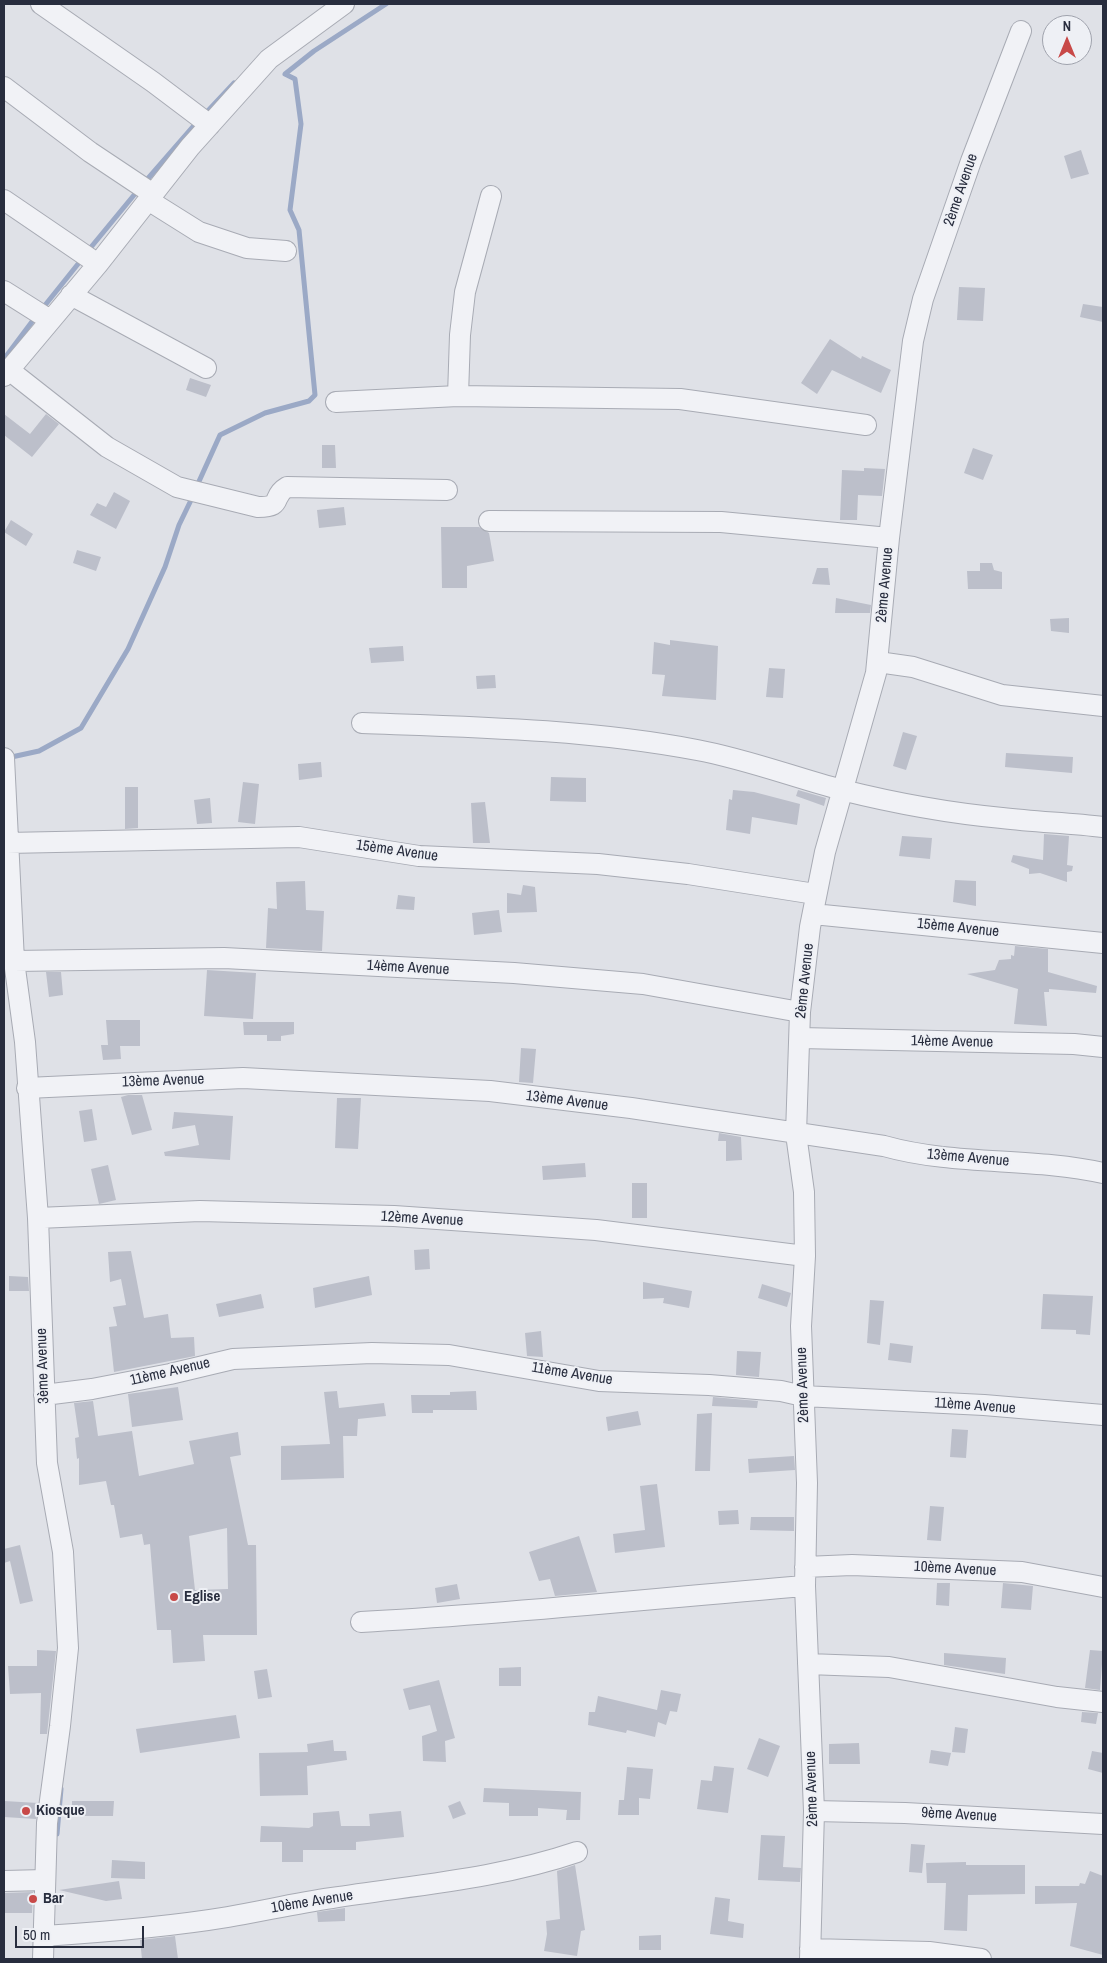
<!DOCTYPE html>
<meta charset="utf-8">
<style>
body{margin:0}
#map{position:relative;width:1107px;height:1963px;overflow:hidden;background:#dfe1e7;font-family:"Archivo Narrow",sans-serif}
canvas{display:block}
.frame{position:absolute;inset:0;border:5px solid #282d3e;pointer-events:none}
.north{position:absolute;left:1042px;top:15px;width:50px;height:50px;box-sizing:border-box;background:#eef0f5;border:1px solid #9fa2ac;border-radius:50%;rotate:0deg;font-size:14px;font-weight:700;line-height:20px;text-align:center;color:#282d3e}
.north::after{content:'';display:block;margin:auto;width:18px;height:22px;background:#c84948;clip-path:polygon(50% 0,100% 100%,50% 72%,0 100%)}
.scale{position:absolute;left:15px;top:1926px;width:129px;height:22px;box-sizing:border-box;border:2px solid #282d3e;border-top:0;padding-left:6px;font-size:15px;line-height:18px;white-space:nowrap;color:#282d3e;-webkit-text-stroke:4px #eef0f5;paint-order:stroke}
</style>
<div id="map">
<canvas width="1107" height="1963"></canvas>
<div class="frame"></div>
<div class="north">N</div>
<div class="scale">50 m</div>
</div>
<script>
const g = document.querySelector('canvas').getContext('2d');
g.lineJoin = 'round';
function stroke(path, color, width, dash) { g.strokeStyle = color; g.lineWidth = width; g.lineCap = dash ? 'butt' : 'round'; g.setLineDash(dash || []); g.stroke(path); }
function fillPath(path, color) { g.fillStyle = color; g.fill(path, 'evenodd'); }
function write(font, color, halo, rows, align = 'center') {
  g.font = font + ' "Archivo Narrow",sans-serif'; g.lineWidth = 4; g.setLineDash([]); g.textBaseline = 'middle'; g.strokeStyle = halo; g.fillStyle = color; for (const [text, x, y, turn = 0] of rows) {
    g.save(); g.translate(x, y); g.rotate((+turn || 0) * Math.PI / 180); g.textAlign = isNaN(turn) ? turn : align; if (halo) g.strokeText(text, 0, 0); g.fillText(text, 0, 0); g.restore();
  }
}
const stream = new Path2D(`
 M204 115 234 83
 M144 183 198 121
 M87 252 139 189
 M42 309 82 259
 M4 359 37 315
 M196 488 220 435 265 413 309 401 315 395 299 230 290 210 301 124 295 79 285 74 314 51 386 4
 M7 758 39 751 81 728 128 649 165 567 179 525 193 496
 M57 1834 61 1789`);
const building = new Path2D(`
 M1081 150 1089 174 1071 179 1064 156Z
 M959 287 985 288 983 321 957 320Z
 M1083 304 1103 307V322L1080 317Z
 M830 339 861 359 862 356 891 370 881 393 832 370 817 394 801 383Z
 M190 378 211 385 206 397 186 390Z
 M4 414 30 434 46 414 59 424 32 457 4 435Z
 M322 445H335L336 468H322Z
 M973 448 993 455 983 480 964 473Z
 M864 468 885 469 882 496 858 495 857 520H840L842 470 864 471Z
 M114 492 130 501 116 529 90 515 97 503 106 507Z
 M344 507 346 525 319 528 317 510Z
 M11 520 33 534 26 546 4 532Z
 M441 527H479L489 533 494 561 467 566V588H442Z
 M77 550 101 557 96 571 73 563Z
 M980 563H992L994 570 1002 572V589H968L967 571H980Z
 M817 568H828L830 585 812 584Z
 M836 598 871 605 870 613H835Z
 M1069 618V633L1051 631 1050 619Z
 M670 640 718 646 716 700 662 696 665 675 652 674 654 642 670 645Z
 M403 646 404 661 371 663 369 648Z
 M769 668 785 669 783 698 766 697Z
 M495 675 496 688 477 689 476 676Z
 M903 732 917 736 906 770 893 766Z
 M1006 753 1073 757 1072 773 1005 767Z
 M321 762 322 777 299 780 298 764Z
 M551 777 586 778V802L550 801Z
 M243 782 259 784 255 824 238 822Z
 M125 787H138V828L125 829Z
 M733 790 754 792 800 804 797 825 752 817 750 834 726 830 729 799 732 800Z
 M798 790 826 798 824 806 796 796Z
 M210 798 212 823 197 824 194 800Z
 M485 802 490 843H473L471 803Z
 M1044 834 1069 836 1067 865 1073 866 1072 871 1067 872V882L1040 873 1029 874V869L1011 862 1013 855 1043 860Z
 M902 836 932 838 930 859 899 856Z
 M955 880 976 881V906L953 902Z
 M305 881 306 910 324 911 322 951 266 948 268 908 277 909 276 882Z
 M523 885 535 887 537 912 507 913V893L521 895Z
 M398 895 415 897 414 910 396 909Z
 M499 910 502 932 474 935 472 913Z
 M1015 946 1048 949V972L1097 986 1096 993 1049 989V992H1044L1047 1026 1014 1024 1018 989 967 974 995 970 999 960 1011 959V955L1014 956Z
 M207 970 256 973 253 1019 204 1016Z
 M46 972H61L63 995 49 997Z
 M106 1020H140V1046H120L121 1059 103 1060 101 1045H108Z
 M243 1022H294V1034L281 1036V1041H267V1035H244Z
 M521 1048 536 1049 533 1083 519 1082Z
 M128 1095H142L152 1130 132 1135 121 1097Z
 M337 1098H361L358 1149 335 1148Z
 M92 1109 97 1140 84 1142 79 1111Z
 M174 1112 233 1116 230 1160 165 1156 164 1152 199 1145 195 1125 172 1129Z
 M719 1133 741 1137 742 1160 726 1161V1141H718Z
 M585 1163 586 1177 543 1180 542 1166Z
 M108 1165 116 1200 99 1204 91 1169Z
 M632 1183H647V1218H632Z
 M429 1249 430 1269 415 1270 414 1250Z
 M131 1251 144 1318 168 1314 171 1338 194 1337 195 1356 114 1372 109 1327 117 1326 113 1307 126 1305 121 1279 110 1282 108 1252Z
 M9 1276 28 1277 29 1291H9Z
 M369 1276 372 1295 315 1308 313 1288Z
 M643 1282 692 1291 689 1308 663 1303 664 1298 643 1299Z
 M762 1284 791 1293 787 1307 758 1298Z
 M261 1294 264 1308 219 1317 216 1304Z
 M1043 1294 1093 1296 1090 1335 1076 1334V1330L1041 1329Z
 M870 1300 884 1301 880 1345 867 1343Z
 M541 1331 543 1357 527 1356 525 1333Z
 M890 1343 913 1346 911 1363 888 1360Z
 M737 1351 761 1352 759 1377 736 1375Z
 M178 1387 183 1420 132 1427 128 1394Z
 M337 1391 339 1408 384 1403 386 1416 358 1419 357 1436H343L344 1478 281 1480V1446L330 1444 324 1392Z
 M476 1391 477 1410H433V1413H412L411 1395H450V1392Z
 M713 1397 758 1401 757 1408 712 1406Z
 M93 1401 98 1436 132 1431 139 1476 194 1464 189 1441 238 1432 241 1455 230 1457 248 1545H256L257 1635H203L205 1661 173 1663 171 1630H157L150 1544 144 1545 142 1534 120 1538 114 1505H111L106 1481 79 1485V1458L77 1459 75 1438 79 1437 74 1403ZM227 1528 228 1589 195 1590 189 1536Z
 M638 1411 641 1425 608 1431 606 1417Z
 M712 1413 710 1471H695L697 1414Z
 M952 1429 968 1430 966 1458 950 1457Z
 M794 1456 795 1470 749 1473 748 1459Z
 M657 1484 665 1547 615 1553 613 1534 645 1530 640 1486Z
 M930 1506 944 1507 941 1541 927 1540Z
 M738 1510 739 1524 719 1525 718 1511Z
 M751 1517H794V1531L750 1530Z
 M579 1536 597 1592 555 1596 550 1579 539 1581 529 1552Z
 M20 1545 33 1601 20 1604 10 1561 4 1563V1549Z
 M937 1583H950L949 1606 936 1605Z
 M1003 1583 1033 1586 1031 1610 1001 1608Z
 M457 1584 460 1599 437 1603 435 1588Z
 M37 1650 56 1651 47 1734H40L41 1693 10 1694 8 1666H37Z
 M1090 1650 1103 1651 1100 1690 1085 1688Z
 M944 1653 1006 1658 1005 1674 944 1665Z
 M521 1667V1686H499V1668Z
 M267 1669 272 1697 258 1699 254 1671Z
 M439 1680 455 1738 445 1741 446 1762 423 1761 422 1736 437 1731 430 1705 409 1710 403 1689Z
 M661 1690 681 1694 677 1712 670 1711 666 1725 658 1722 655 1737 627 1730 626 1733 588 1725 589 1712H595L598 1696 657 1710Z
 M1082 1712 1098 1713 1096 1724 1081 1722Z
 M236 1715 240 1738 140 1753 136 1729Z
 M955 1727 968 1729 965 1753 952 1752Z
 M759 1738 780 1746 768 1777 747 1769Z
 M333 1740 334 1751H346L347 1760 307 1766 308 1795 260 1796 259 1753 308 1752 307 1744Z
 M859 1743 860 1764H829V1744Z
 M931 1750 951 1753 948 1766 929 1763Z
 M1092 1751 1103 1753V1773L1088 1769Z
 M714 1766 734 1768 728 1813 697 1809 701 1780 712 1781Z
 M627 1767 653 1769 650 1799 639 1798V1815H618L619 1800H624Z
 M484 1788 581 1792 580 1820H566L567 1810 538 1808V1816H509V1803L483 1802Z
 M4 1801 38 1803 36 1819 4 1817Z
 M72 1801H114L113 1816H72Z
 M460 1801 466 1814 453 1819 448 1806Z
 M339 1811 341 1826H370L369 1814 401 1811 404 1837 356 1842V1850H303V1862H282V1842H260L261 1826 309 1828 313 1826V1813Z
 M761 1835 785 1836 783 1867 801 1868 800 1882 758 1880Z
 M911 1844 925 1845 922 1873 909 1872Z
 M112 1860 145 1862V1879L111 1878Z
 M966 1862V1865H1025V1894L968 1895 967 1931 944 1930 946 1883H927L926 1863Z
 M575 1865 585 1930 581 1931 577 1956 544 1951 547 1934 546 1921 560 1919 557 1871Z
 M1090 1871 1103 1876V1955L1070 1946 1077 1903 1035 1904V1886H1079L1080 1883 1085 1884Z
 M119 1881 122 1899 106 1901 59 1890Z
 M33 1892 32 1913H4V1893Z
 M715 1897 730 1899 728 1921 744 1924 743 1938 710 1934Z
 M345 1908V1921L318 1922 317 1912Z
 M661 1935V1950H639V1936Z
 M175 1936 178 1959H142L140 1940Z`);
const minor = new Path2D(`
 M41 4 153 82 210 125
 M4 87 90 152 153 194
 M4 200 98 264
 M148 200 199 232 247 248 286 251
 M4 291 50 320
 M71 295 206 368
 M9 370 107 447 177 487 258 507C285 507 270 497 287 487L447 490
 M4 376 98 264 190 147 269 59 344 4
 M458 396 460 335 465 292 491 196
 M336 402 458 396 680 399 866 425
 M489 521 721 522 889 538
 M878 662 913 667 1002 695 1103 706
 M362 723C473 727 587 729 697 750 746 759 793 777 842 790 894 803 949 813 1002 818 1035 822 1069 823 1103 827
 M4 758 14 961 25 1042 38 1218 47 1463 63 1552 68 1648 60 1726 47 1823 43 1959
 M7 843 299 837 419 856 598 864 688 874 815 894
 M813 914 1103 943
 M14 961 224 958 514 973 643 984 800 1012
 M800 1038 1074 1044 1103 1047
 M27 1088 243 1078 490 1091 631 1108 884 1146C955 1166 1031 1157 1103 1173
 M38 1218 200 1211 394 1216 596 1230 805 1256
 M44 1395 92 1389 170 1374 233 1359 372 1353 449 1355 599 1381 709 1385 781 1391 803 1396 984 1405 1103 1415
 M805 1567 852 1565 1022 1572 1103 1587
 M361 1622C509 1614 657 1598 805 1586
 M808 1664 889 1667 1057 1697 1103 1702
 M814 1811 905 1813 1103 1824
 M4 1881 45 1880
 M44 1936C105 1932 168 1927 228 1917 263 1911 297 1903 332 1898 414 1885 498 1879 577 1852
 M810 1949 929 1952 981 1959
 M810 1959 814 1811 805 1586 807 1483 801 1326 805 1256 804 1192 796 1134 800 1012 810 927 825 852 876 673 889 538 913 341 923 299 971 161 1021 31`);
const markers = [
 [174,1597,5,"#c84948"],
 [26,1811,5,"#c84948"],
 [33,1899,5,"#c84948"]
];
const streetNames = [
 ["2ème Avenue",961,190,-71],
 ["2ème Avenue",885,585,-85],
 ["15ème Avenue",397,851,8],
 ["15ème Avenue",958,928,6],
 ["14ème Avenue",408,968,3],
 ["2ème Avenue",805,981,-84],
 ["14ème Avenue",952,1042,1],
 ["13ème Avenue",163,1081,-2],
 ["13ème Avenue",567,1101,7],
 ["13ème Avenue",968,1158,5],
 ["12ème Avenue",422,1219,3],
 ["3ème Avenue",43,1366,-92],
 ["11ème Avenue",170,1372,-13],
 ["11ème Avenue",572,1374,9],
 ["2ème Avenue",803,1385,-92],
 ["11ème Avenue",975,1406,4],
 ["10ème Avenue",955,1569,3],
 ["2ème Avenue",812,1789,-92],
 ["9ème Avenue",959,1815,3],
 ["10ème Avenue",312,1902,-9]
];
const poiNames = [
 ["Eglise",184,1597],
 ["Kiosque",36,1811],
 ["Bar",43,1899]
];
stroke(stream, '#9ba9c6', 5);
fillPath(building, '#bcbfca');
stroke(minor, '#a8abb4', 22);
stroke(minor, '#f1f2f6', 20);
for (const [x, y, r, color] of markers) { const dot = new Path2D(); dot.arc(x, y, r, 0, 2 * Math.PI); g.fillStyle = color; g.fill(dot); stroke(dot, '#eef0f5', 2); }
write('15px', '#282d3e', '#eef0f5', streetNames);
write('bold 15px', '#282d3e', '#eef0f5', poiNames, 'left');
</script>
